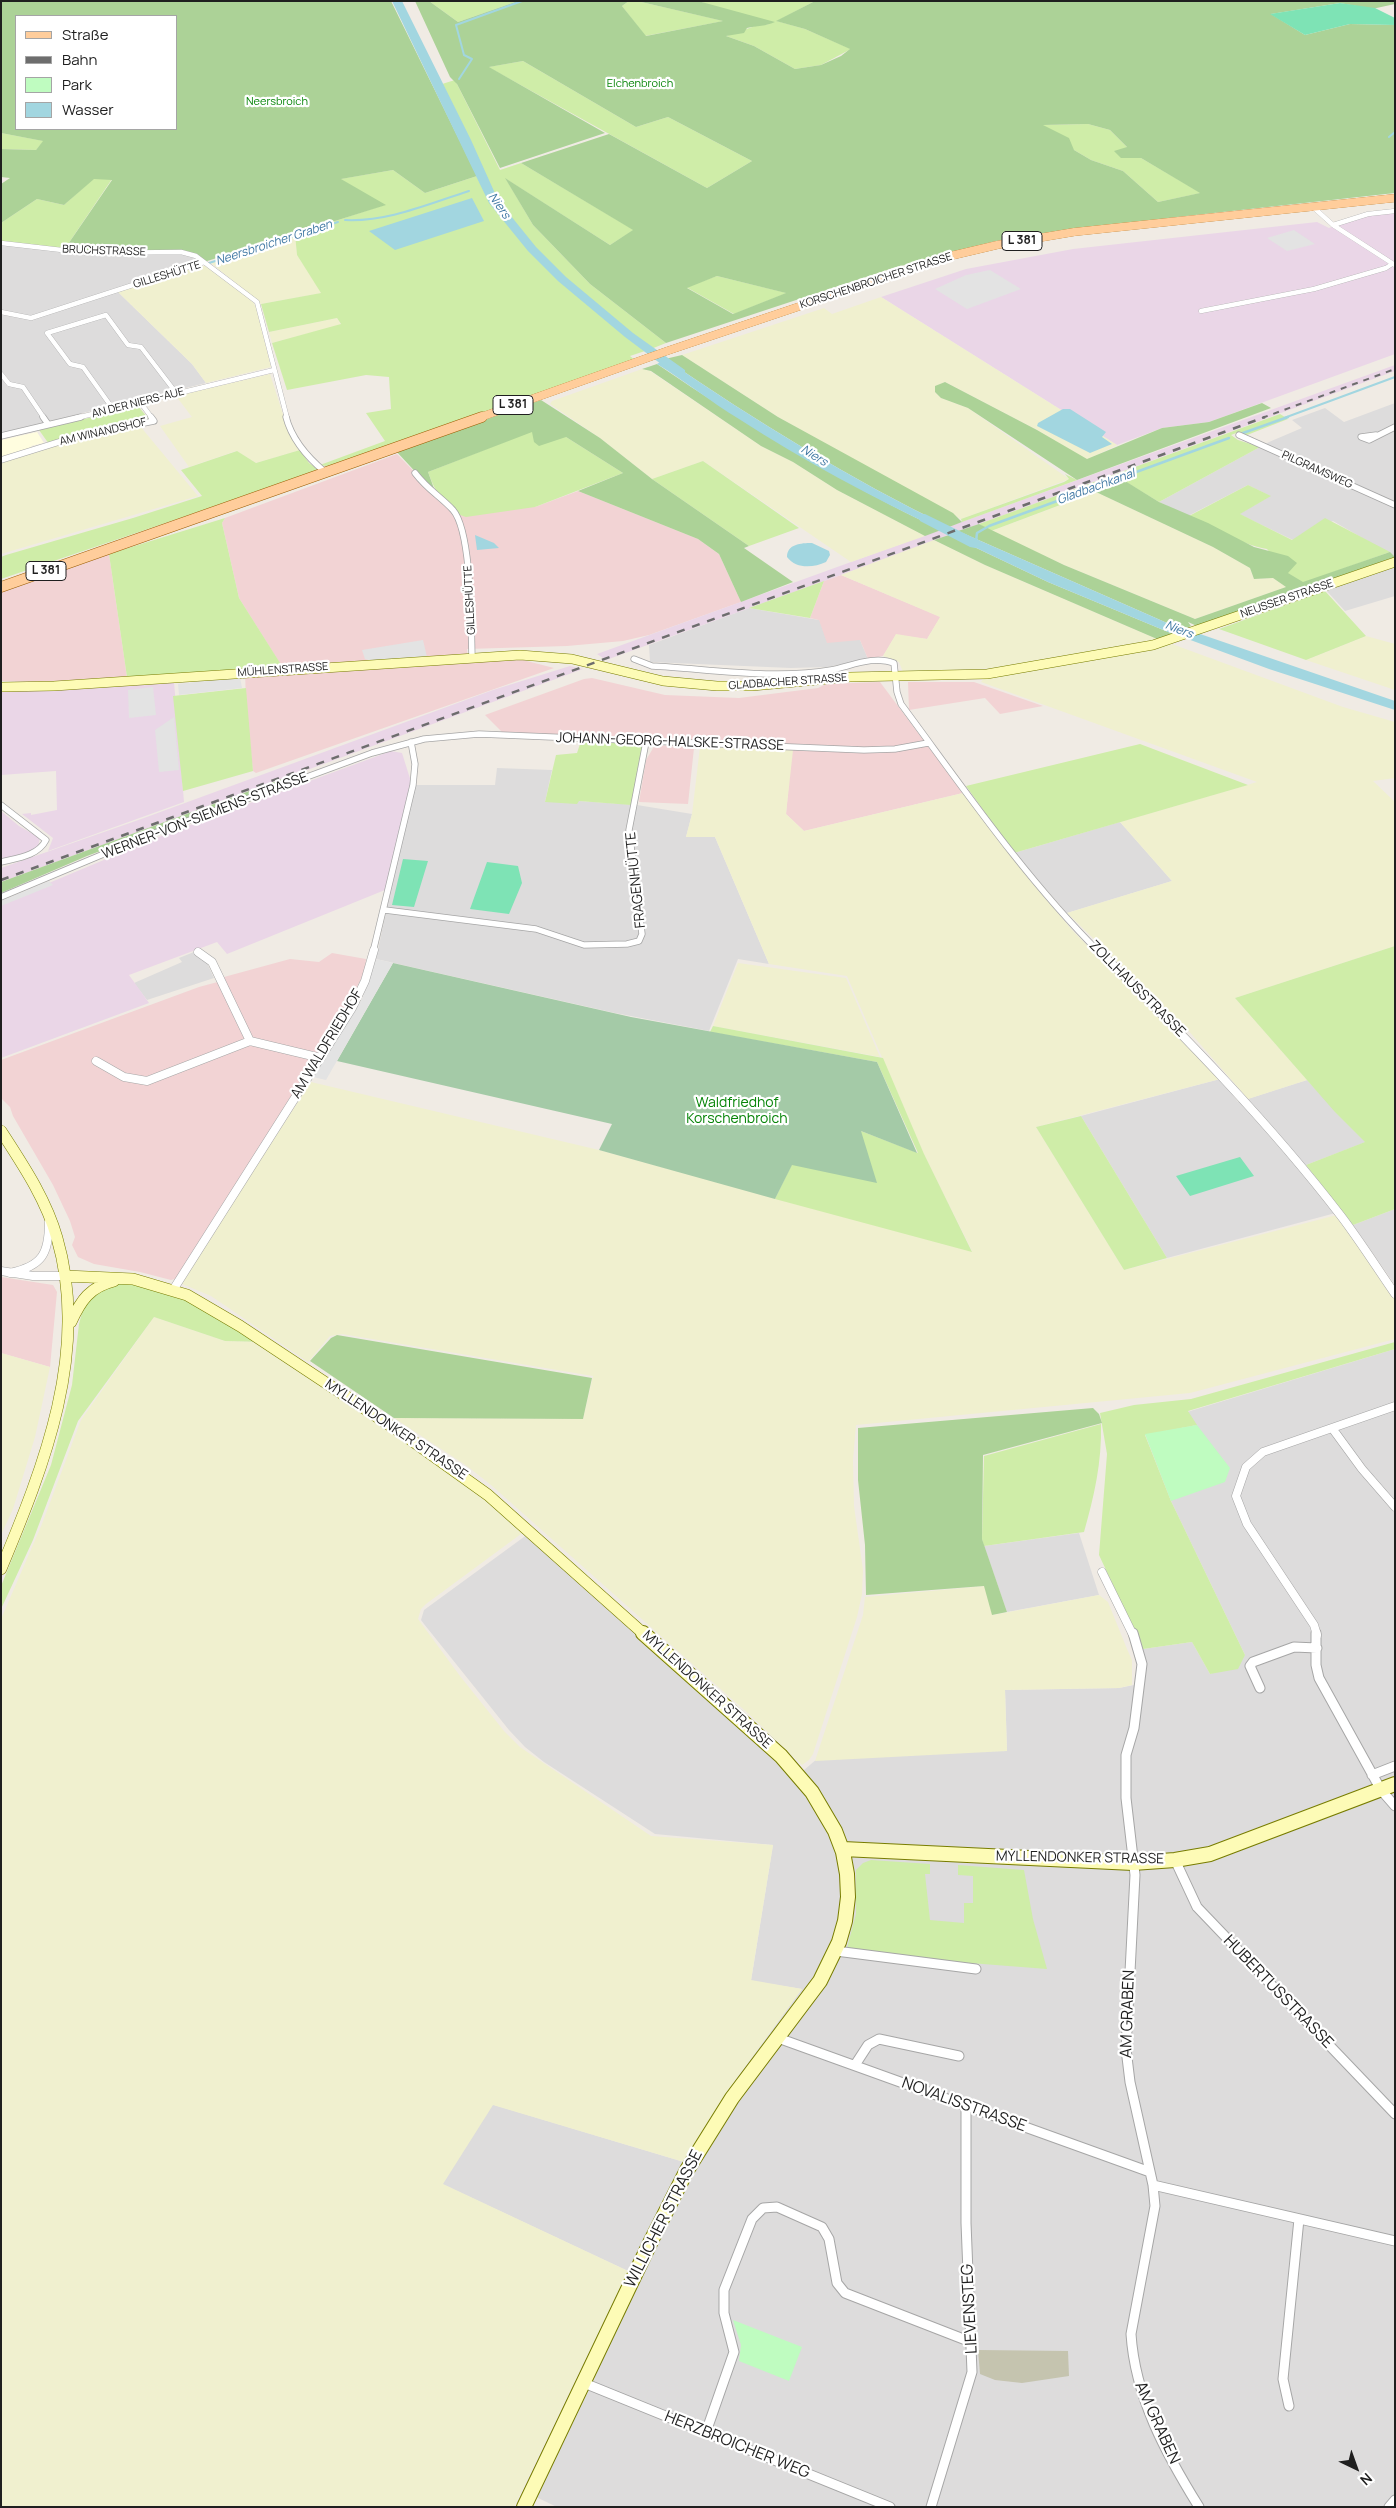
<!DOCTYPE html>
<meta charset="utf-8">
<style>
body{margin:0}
#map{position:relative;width:1396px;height:2508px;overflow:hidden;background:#f0ebe4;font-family:Manrope,sans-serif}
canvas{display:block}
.frame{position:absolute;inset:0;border:2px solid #1f1f1f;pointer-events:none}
.legend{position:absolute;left:15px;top:15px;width:162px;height:115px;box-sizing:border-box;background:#fff;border:1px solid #a5a5a5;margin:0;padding:6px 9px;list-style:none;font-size:15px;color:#1f1f1f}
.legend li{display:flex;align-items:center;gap:10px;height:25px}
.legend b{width:25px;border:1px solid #a5a5a5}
.north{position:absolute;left:1331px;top:2443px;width:50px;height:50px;-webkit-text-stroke:4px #fff;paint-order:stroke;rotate:138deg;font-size:14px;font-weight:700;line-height:20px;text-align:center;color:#1f1f1f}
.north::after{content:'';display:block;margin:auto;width:18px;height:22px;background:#1f1f1f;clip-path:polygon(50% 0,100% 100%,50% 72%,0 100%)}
</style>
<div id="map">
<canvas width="1396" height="2508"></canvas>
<div class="frame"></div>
<ul class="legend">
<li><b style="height:6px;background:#ffcd9b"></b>Straße</li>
<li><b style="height:6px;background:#6d6d6d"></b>Bahn</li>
<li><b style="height:14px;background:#bffcc0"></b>Park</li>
<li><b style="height:14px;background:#a2d6e0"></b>Wasser</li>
</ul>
<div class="north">N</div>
</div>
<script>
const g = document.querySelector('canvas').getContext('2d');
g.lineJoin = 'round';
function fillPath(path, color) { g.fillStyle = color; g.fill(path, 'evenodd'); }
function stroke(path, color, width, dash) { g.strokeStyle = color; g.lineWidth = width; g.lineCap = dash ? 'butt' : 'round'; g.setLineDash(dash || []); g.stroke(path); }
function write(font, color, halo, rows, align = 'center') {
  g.font = font + ' Manrope,sans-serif'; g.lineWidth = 4.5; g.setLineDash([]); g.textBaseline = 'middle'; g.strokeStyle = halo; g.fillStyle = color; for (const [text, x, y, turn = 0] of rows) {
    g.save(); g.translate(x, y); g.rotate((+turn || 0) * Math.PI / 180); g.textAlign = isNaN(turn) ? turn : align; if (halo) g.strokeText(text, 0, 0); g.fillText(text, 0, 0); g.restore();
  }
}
const residential = new Path2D(`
 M1 243 189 253 204 262 118 292 192 364 206 383 1 433Z
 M1395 403V557L1333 521 1293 540 1239 514 1270 496 1248 485 1188 516 1159 502 1269 442 1302 428 1292 420 1325 408 1344 422Z
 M1395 565V596L1345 611 1325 589Z
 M749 608 819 620 860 640 868 659 827 667 791 668 650 662 649 645Z
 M497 768 552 770 545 802 579 801 637 805 692 814 686 837H715L769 964 738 959 709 1031 615 1013 376 959 413 785H495Z
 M1120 822 1172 881 1067 913 1014 853Z
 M194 952 206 961 214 978 147 1000 134 983 182 962 179 958Z
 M1220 1079 1238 1102 1307 1080 1366 1142 1306 1165 1343 1211 1167 1258 1081 1116Z
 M1395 1209V1285L1353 1225Z
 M1395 1349V2507H557L536 2497 595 2378 580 2372 628 2271 442 2184 491 2104 684 2162 736 2079 802 1989 751 1981 773 1845 655 1834 544 1762 525 1747 509 1730 424 1624 421 1620 424 1610 528 1534 796 1777 825 1752 1007 1751 1005 1690 1119 1688 1144 1683 1143 1649 1192 1642 1210 1674 1245 1655 1171 1501 1145 1434 1196 1425 1187 1412Z
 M1079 1533 1099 1595 1007 1612 984 1546Z`);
const commercial = new Path2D(`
 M397 454 436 494 535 507 578 491 698 539 719 554 741 602 649 635 623 641 567 646 467 649 468 662 523 660 554 668 256 773 253 771 246 705 245 669 281 665 239 598 222 523 225 518Z
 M109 554 127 677 41 682 1 681V592Z
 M841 575 941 617 927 639 896 635 883 656 868 659 860 640 827 643 819 620 810 618 824 581Z
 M592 678 665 695 739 698 818 688 826 684 880 682 963 793 804 831 786 814 792 746 502 732 485 715 584 679Z
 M908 682H974L1043 706 1000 714 985 698 909 710Z
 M655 745 694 748 688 804 639 802 646 760Z
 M332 953 366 959 365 972 315 1063 178 1278 171 1280 140 1272 94 1264 78 1257 72 1245 75 1237 70 1221 53 1185 13 1116 10 1107 1 1098V1060L199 987 225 980 224 977 290 959 319 962Z
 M1 1277 53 1285 57 1292 50 1367 1 1353Z`);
const industrial = new Path2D(`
 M1395 211V354L1209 422 1162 428 1117 445 881 297 966 269 1073 249 1317 222 1329 228 1356 217Z
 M1395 365V371L841 575 606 660 597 654Z
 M570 666 583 669 1 882V868L144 818 493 690Z
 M174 682 184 802 48 851 53 838 22 814 31 813V815L57 810 56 771 1 775V692Z
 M391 751 402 753 413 788 385 890 227 954 217 942 129 975 149 1003 1 1058V903L166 834Z
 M1 811 19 826 40 838 37 850 1 860Z`);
const education = new Path2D(`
 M37 432 44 443 31 446 32 449 1 458V440Z`);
const construction = new Path2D(`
 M978 2350 1068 2351 1069 2376 1022 2383 995 2380 980 2374Z`);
const farmland = new Path2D(`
 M296 236 297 255 322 293 261 304 211 263Z
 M200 266H206L252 300 256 307 271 367 206 383 192 364 118 292Z
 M881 297 1117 445 1087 460 1037 430 945 382 936 386 935 392 941 398 968 408 1069 479 961 519 778 417 682 355 824 308 832 314Z
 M337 318 341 325 272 343 269 332Z
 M642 369 650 371 761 446 793 462 837 490 925 536 851 562 703 461 652 479 600 438 550 404 552 401Z
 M270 374 289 433 300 450 256 463 236 451 189 467 160 426 192 417 176 396Z
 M140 426 198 496 1 554V462L60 443Z
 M1096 492 1213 547 1250 568 1254 579 1273 578 1286 587 1195 619 1064 565 991 531Z
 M934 540 985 565 1157 639 999 668 903 672 899 662 883 656 896 634 927 639 940 617 841 575Z
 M1366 636 1395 644V690L1306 660Z
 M1172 644 1343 707 1395 722V778L1373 781 1395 802V946L1235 998 1307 1080 1248 1099 1187 1029 1067 913 1172 881 1120 822 1257 782 981 682 984 678 1128 654Z
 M700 747 793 750 786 814 804 831 963 793 1029 879 1073 931 1220 1079 1036 1127 1124 1270 1337 1215 1395 1298V1339L1190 1393 856 1425 853 1460 854 1506 863 1570 862 1594 857 1617 813 1754 809 1760 802 1765 751 1716 491 1485 467 1466 394 1418 583 1419 593 1376 342 1334 330 1336 308 1362 211 1296 180 1283 311 1082 599 1150 972 1251 924 1155 847 976 769 964 715 837H686L692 814Z
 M738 963 846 978 880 1057 713 1026Z
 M154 1317 225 1341 265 1342 459 1475 525 1531 426 1604 421 1609 418 1619 460 1676 504 1731 520 1747 651 1836 773 1845 751 1980 802 1989 736 2079 684 2162 493 2105 443 2184 628 2271 514 2507H1V1619L42 1524 81 1420Z
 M1 1353 50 1367 35 1437 13 1509 1 1535Z
 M985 1586 993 1615 1099 1595 1108 1602 1127 1649 1132 1660V1685L1119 1688 1005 1690 1007 1751 815 1761 863 1615 865 1597Z`);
const grass = new Path2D(`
 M429 1H518L458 22Z
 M629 1H637L724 21 645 36 622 6Z
 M698 1H815L777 21 805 29 851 49 821 65 795 69 754 46 726 36 761 24 769 25Z
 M523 61 636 127 668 117 752 161 707 188 488 67Z
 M455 80 500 170 521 163 634 230 610 245 506 179 533 225 590 284 666 343 651 349C596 305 539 262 499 202 491 191 486 178 480 165 468 140 456 115 444 90L442 84Z
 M1088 124 1110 130 1127 147 1121 158H1141L1201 193 1158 202 1123 171 1091 160 1074 150 1042 125Z
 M1 133 44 141 36 150 1 149Z
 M393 170 425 193 477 176C487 190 493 205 503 218 543 271 594 310 645 351L630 356 635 360 332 467 320 465 385 441 366 413 391 409 389 377 366 375 287 390 272 343 341 324 337 318 269 332 261 304 321 293 297 255 295 234 384 205 340 179Z
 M94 178 112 179 64 250 1 242V223L37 199 64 205Z
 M717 276 787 293 734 314 686 287Z
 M138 406 148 418 143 422 49 444 39 430Z
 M1280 414 1288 419 1247 435 1239 432 1231 435 1238 440 1260 447 1159 502 1124 481 991 531 979 524Z
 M532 431 566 437 623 473 535 507 466 517C445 511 435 491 428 472Z
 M300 450 309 463 318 469 312 473 1 579V557L6 555 133 518 202 496 181 470 237 451 256 463Z
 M703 461 799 528 749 546 652 479Z
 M1065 474 1077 480 962 522 961 519 1064 482 1069 479Z
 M1248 485 1271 496 1240 514 1292 540 1325 518 1390 552 1303 583 1287 573 1267 549C1240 545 1215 525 1189 516Z
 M225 518 222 523 239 598 282 666 127 677 109 554Z
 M824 581 810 618 749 608Z
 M1325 591 1366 636 1306 660 1219 629Z
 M246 688 253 771 183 791 173 696Z
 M581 741 637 743 643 746 631 805 579 801 577 804 545 802 556 755 577 753Z
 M1140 744 1248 785 1014 853 966 786Z
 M1395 946V1209L1353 1225 1306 1165 1365 1142 1335 1112 1235 998Z
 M713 1026 883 1058 924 1154 972 1252 775 1199 792 1164 861 1131 918 1153 877 1062 710 1032Z
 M1081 1116 1167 1258 1124 1270 1036 1127Z
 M113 1283 128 1284 169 1291 265 1342 225 1341 154 1317 78 1421 33 1540 1 1609V1586L51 1465 72 1385 79 1324 86 1298Z
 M1395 1342V1349L1188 1411 1197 1425 1145 1435 1171 1501 1245 1655 1238 1669 1210 1674 1192 1642 1143 1649 1099 1555 1107 1454 1100 1413 1134 1405 1191 1399Z
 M1101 1424C1102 1462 1094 1497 1084 1532L984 1546 982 1539 984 1456Z
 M871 1860 930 1864V1874H925L930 1920 964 1923V1903H973V1876L958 1875V1865L1024 1870 1033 1919 1047 1969 957 1962 847 1948 856 1914V1870L863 1863Z`);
const forest = new Path2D(`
 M1 1H391L477 176 425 193 393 170 341 179 386 205 204 262 191 253 64 250 112 180 94 179 64 205 37 199 1 223V184L10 178 1 177V149L36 150 43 141 1 133ZM16 16H176V129H16Z
 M415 1H429L458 22 518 1H629L622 6 646 36 723 21 637 1H698L775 22C767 26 756 26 747 28L744 33 726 36 754 46 795 69 821 65 841 56 850 49 805 29 776 21 815 1H1395V4L1372 9 1340 3 1271 14 1305 35 1350 24 1395 25V193L1177 217 996 241 893 268 666 343 590 284 533 225 505 178 610 245 633 230 521 163 609 134 707 188 752 161 668 117 636 127 523 61 489 67 605 133 500 168 457 84 450 77ZM1088 124 1110 130 1127 147 1114 151 1121 158H1141L1200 193 1158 202 1123 171 1091 160 1074 150 1069 138 1043 125ZM717 276 786 293 733 314 687 288Z
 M682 355 778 417 953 513 962 522 949 527C850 479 756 421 665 359Z
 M657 364C748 426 841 482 941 530L925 536 837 490 793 462 761 446 651 371 642 369Z
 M945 382 1037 430 1087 459 1162 428 1209 422 1262 403 1271 408 1077 480 968 408 941 398 935 392V386Z
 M541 400 600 438 652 479 749 546 744 548 793 582 741 602 719 554 698 539 578 491 623 473 566 437 539 446 534 442 532 432 428 472 436 494 396 451Z
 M1125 481 1159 502 1208 523 1254 547 1288 556 1297 563 1288 573 1303 582 1390 552 1395 557 1197 626 1188 622 1191 626 1183 630 958 531 979 524 1064 565 1195 619 1286 587 1273 578 1254 579 1250 568 1213 547 1096 492Z
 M949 535 1048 582 1173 634 1157 639 985 565 934 540Z
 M298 773 301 776 87 856 1 893V882Z
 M337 1335 592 1378 583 1419 394 1418 310 1361 331 1338Z
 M1093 1408 1099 1414 1102 1423 983 1455 982 1539 1007 1612 992 1615 984 1586 866 1595 865 1545 858 1480V1428Z`);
const cemetery = new Path2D(`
 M393 963 631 1017 877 1062 917 1153 861 1131 877 1183 792 1165 775 1199 599 1150 612 1124 337 1061Z`);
const park = new Path2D(`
 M1197 1425 1230 1468 1225 1482 1171 1501 1145 1434Z
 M733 2320 802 2347 789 2381 739 2361 741 2345Z`);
const pitch = new Path2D(`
 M1340 3 1375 8 1395 18V25L1350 24 1305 35 1270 14Z
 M403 859 428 861 414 907 392 905Z
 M487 862 518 866 522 883 509 914 470 909Z
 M1240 1157 1254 1176 1190 1196 1176 1176Z`);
const parking = new Path2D(`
 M1294 230 1315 244 1287 251 1267 238Z
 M990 270 1021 289 967 309 935 289 966 275Z
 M423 640 427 657 372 661 365 659 362 650Z
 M240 677 242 688 179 695 178 684Z
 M153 687 156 715 129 718 128 690Z
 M174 717 179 770 159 772 155 730Z
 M49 881 53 885 1 906V901Z
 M376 959 393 963 326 1080 313 1077 362 999Z`);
const water = new Path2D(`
 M472 198 484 221 395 250 369 231Z
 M665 359C756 421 850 479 949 527L941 530C872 497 804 461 739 419 711 402 685 381 657 364Z
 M1063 409H1070L1106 432 1102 437 1112 444 1090 453 1037 426 1038 423Z
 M958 531 1183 630 1173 634 1048 582 949 535Z
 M475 535 494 543 499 548 477 550Z
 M812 543 829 551 830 555 826 562C813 568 796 569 787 557 787 544 801 543 812 543Z`);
const streamFar1 = new Path2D(`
 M459 79 472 59 464 55 456 25 522 1
 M440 88 442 87
 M1389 137 1395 132
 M485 189H487
 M345 220C388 222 428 204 469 191
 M209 263 338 222
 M1284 418 1395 377`);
const stream = new Path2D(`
 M1243 433 1288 417
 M976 542 977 533 989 526 1229 438`);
const river = new Path2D(`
 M392 1H402L471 140 498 200 536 247 566 277 633 333 685 370V376H677L625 337 558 281 528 251 489 203Z
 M925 514 980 541 981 544 975 548 970 547 920 521 919 518 920 515Z
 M1171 624 1395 701V710L1269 669 1166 631 1164 628Z`);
const streetFar3 = new Path2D(`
 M1313 207 1333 225 1395 265
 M1333 225 1368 214 1395 211
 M1 243 88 253 181 252 196 256 257 302 287 418
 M1201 311 1314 289 1386 268 1392 264
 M1 312 31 318 204 262
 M1 374 9 384 23 387 44 418
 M140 402 152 418
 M113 409 83 367 70 364 47 333 106 315 128 345 141 347 177 394
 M76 418 274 370`);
const streetFar2 = new Path2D(`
 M43 417 48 424
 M286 417C292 440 307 457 325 472
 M1239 435 1395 505
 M1376 435 1361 437 1369 440 1395 427
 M1 436 81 417
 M1 460 75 437 154 421 151 417
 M415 473C428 490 440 496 453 510 472 532 471 627 472 657
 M634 659 652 666C709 669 775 680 831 670 851 666 874 655 894 663L897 692 901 704C964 789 1024 877 1099 952
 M1 805 46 840C38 856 17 858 1 862
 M1 897 149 835 372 753 424 739 479 734 864 750 895 749 928 743
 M385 910 536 929 584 945 627 944 639 941 642 934 629 830 646 742
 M373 952 413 785 415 764 411 742`);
const streetFar1 = new Path2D(`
 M1098 950C1183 1035 1268 1121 1341 1216 1360 1241 1377 1268 1395 1294
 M198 952 212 962 250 1041
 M96 1061 124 1077 147 1081 250 1041 321 1058
 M1 1271 33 1276H66
 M10 1273C42 1266 49 1254 49 1222
 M173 1290 352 1008 365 981 374 950
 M1332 1428 1362 1469 1395 1507
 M1102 1572 1133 1635
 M1317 1635 1314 1625 1247 1524 1236 1496 1246 1467 1263 1452 1395 1406`);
const street = new Path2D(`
 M1133 1633 1142 1664 1134 1728 1126 1755V1798L1135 1875 1126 2049 1130 2082 1153 2185 1155 2206 1131 2334C1135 2397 1166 2454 1199 2507
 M1316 1633V1665L1319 1678 1381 1790 1395 1806
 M1260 1688 1250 1666 1253 1662 1294 1647 1317 1648
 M1372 1775 1395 1766
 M1175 1860 1197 1907 1395 2114
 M836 1951 976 1969
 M778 2038 1150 2172
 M855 2065 868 2045 879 2039 959 2056
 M1153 2185 1395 2241
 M584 2383 890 2507
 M1289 2406 1283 2379 1299 2219
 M706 2432 734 2352 724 2313V2290L752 2219 763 2208 777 2207 822 2227 829 2239 837 2283 845 2293 971 2342
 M931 2507 972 2372 966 2223V2105
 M1389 2507 1395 2500`);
const secondaryFar2 = new Path2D(`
 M1 687 54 686 520 655 572 659 663 681 717 686H752L850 677 987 674 1153 645 1395 562`);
const secondaryFar1 = new Path2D(`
 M1 1131C23 1165 46 1199 57 1238 90 1351 44 1466 1 1569
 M66 1276 133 1279 187 1295 240 1326 400 1432 488 1495 645 1635
 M71 1322C81 1300 90 1287 114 1281`);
const secondary = new Path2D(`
 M843 1849 1133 1863 1175 1860 1210 1854 1395 1784
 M524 2507 652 2239 687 2170 732 2098 820 1981 839 1942 845 1921 848 1897 847 1874 843 1852 835 1831 812 1792 781 1756 643 1633`);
const primaryFar1 = new Path2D(`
 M478 418 667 351 946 257 997 245 1074 232 1395 198`);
const primary = new Path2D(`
 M1 587 482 417`);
const railFar1 = new Path2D(`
 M1262 418 1395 369`);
const rail = new Path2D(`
 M1 880 1265 417`);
const farParknames = [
 ["Elchenbroich",640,84],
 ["Neersbroich",277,102]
];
const farStreetnames = [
 ["BRUCHSTRASSE",104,251,2],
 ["GILLESHÜTTE",167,275,-17],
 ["KORSCHENBROICHER STRASSE",876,281,-18],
 ["AN DER NIERS-AUE",138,403,-14],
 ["AM WINANDSHOF",103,432,-13],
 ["PILGRAMSWEG",1317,470,24],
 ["NEUSSER STRASSE",1287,599,-19],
 ["GILLESHÜTTE",470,600,-93],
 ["MÜHLENSTRASSE",283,670,-4],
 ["GLADBACHER STRASSE",788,682,-4]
];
const farWaternames = [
 ["Niers",499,206,55],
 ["Neersbroicher Graben",274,243,-18],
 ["Niers",814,456,32],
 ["Gladbachkanal",1096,487,-20],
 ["Niers",1179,630,21]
];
const shields = [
 [1022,241,40],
 [513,405,40],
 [46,571,40]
];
const shieldNames = [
 ["L 381",1022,241],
 ["L 381",513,405],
 ["L 381",46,571]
];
const streetNames = [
 ["JOHANN-GEORG-HALSKE-STRASSE",670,742,2],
 ["WERNER-VON-SIEMENS-STRASSE",205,816,-21],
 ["FRAGENHÜTTE",636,880,-96],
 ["ZOLLHAUSSTRASSE",1137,989,45],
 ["AM WALDFRIEDHOF",327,1044,-59],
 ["MYLLENDONKER STRASSE",396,1430,34],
 ["MYLLENDONKER STRASSE",707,1690,42],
 ["MYLLENDONKER STRASSE",1080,1858,1]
];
const parkNames = [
 ["Waldfriedhof",737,1103],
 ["Korschenbroich",737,1119]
];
const nearStreetnames = [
 ["HUBERTUSSTRASSE",1278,1992,46],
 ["AM GRABEN",1128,2014,-88],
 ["NOVALISSTRASSE",964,2105,20],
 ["WILLICHER STRASSE",664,2219,-63],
 ["LIEVENSTEG",970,2309,-93],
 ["AM GRABEN",1157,2423,66],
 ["HERZBROICHER WEG",737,2445,22]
];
fillPath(residential, '#dddcdc');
fillPath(commercial, '#f2d3d4');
fillPath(industrial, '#ead6e7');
fillPath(education, '#fffddf');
fillPath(construction, '#c5c4af');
fillPath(farmland, '#f0f0cf');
fillPath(grass, '#cfeda8');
fillPath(forest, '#acd297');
fillPath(cemetery, '#a4caa7');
fillPath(park, '#bffcc0');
fillPath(pitch, '#7ee3b5');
fillPath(parking, '#e3e3e3');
fillPath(water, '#a2d6e0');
stroke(streamFar1, '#a2d6e0', 2);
stroke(stream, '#a2d6e0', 2.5);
fillPath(river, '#a2d6e0');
stroke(streetFar3, '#a6a6a6', 5);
stroke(streetFar2, '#a6a6a6', 7);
stroke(streetFar1, '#a6a6a6', 9);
stroke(street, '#a6a6a6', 11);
stroke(secondaryFar2, '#777c00', 10);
stroke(secondaryFar1, '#777c00', 12);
stroke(secondary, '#777c00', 16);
stroke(primaryFar1, '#9a5c00', 8);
stroke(primary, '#9a5c00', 11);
stroke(streetFar3, '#fff', 4.5);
stroke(streetFar2, '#fff', 5.5);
stroke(streetFar1, '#fff', 8);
stroke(street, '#fff', 9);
stroke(secondaryFar2, '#fdfbb6', 9);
stroke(secondaryFar1, '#fdfbb6', 11);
stroke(secondary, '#fdfbb6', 14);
stroke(primaryFar1, '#ffcd9b', 8);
stroke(primary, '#ffcd9b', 10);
stroke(railFar1, '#6d6d6d', 2, [6, 6]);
stroke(rail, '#6d6d6d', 2.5, [8, 8]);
write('11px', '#068407', '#fff', farParknames);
write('11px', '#1f1f1f', '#fff', farStreetnames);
write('italic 12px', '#4179a4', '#fff', farWaternames);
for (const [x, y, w] of shields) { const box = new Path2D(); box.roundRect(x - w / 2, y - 9.5, w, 19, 4); g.fillStyle = '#fff'; g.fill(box); stroke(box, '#1f1f1f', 1); }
write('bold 12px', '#1f1f1f', null, shieldNames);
write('14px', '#1f1f1f', '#fff', streetNames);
write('14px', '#068407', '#fff', parkNames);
write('16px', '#1f1f1f', '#fff', nearStreetnames);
</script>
